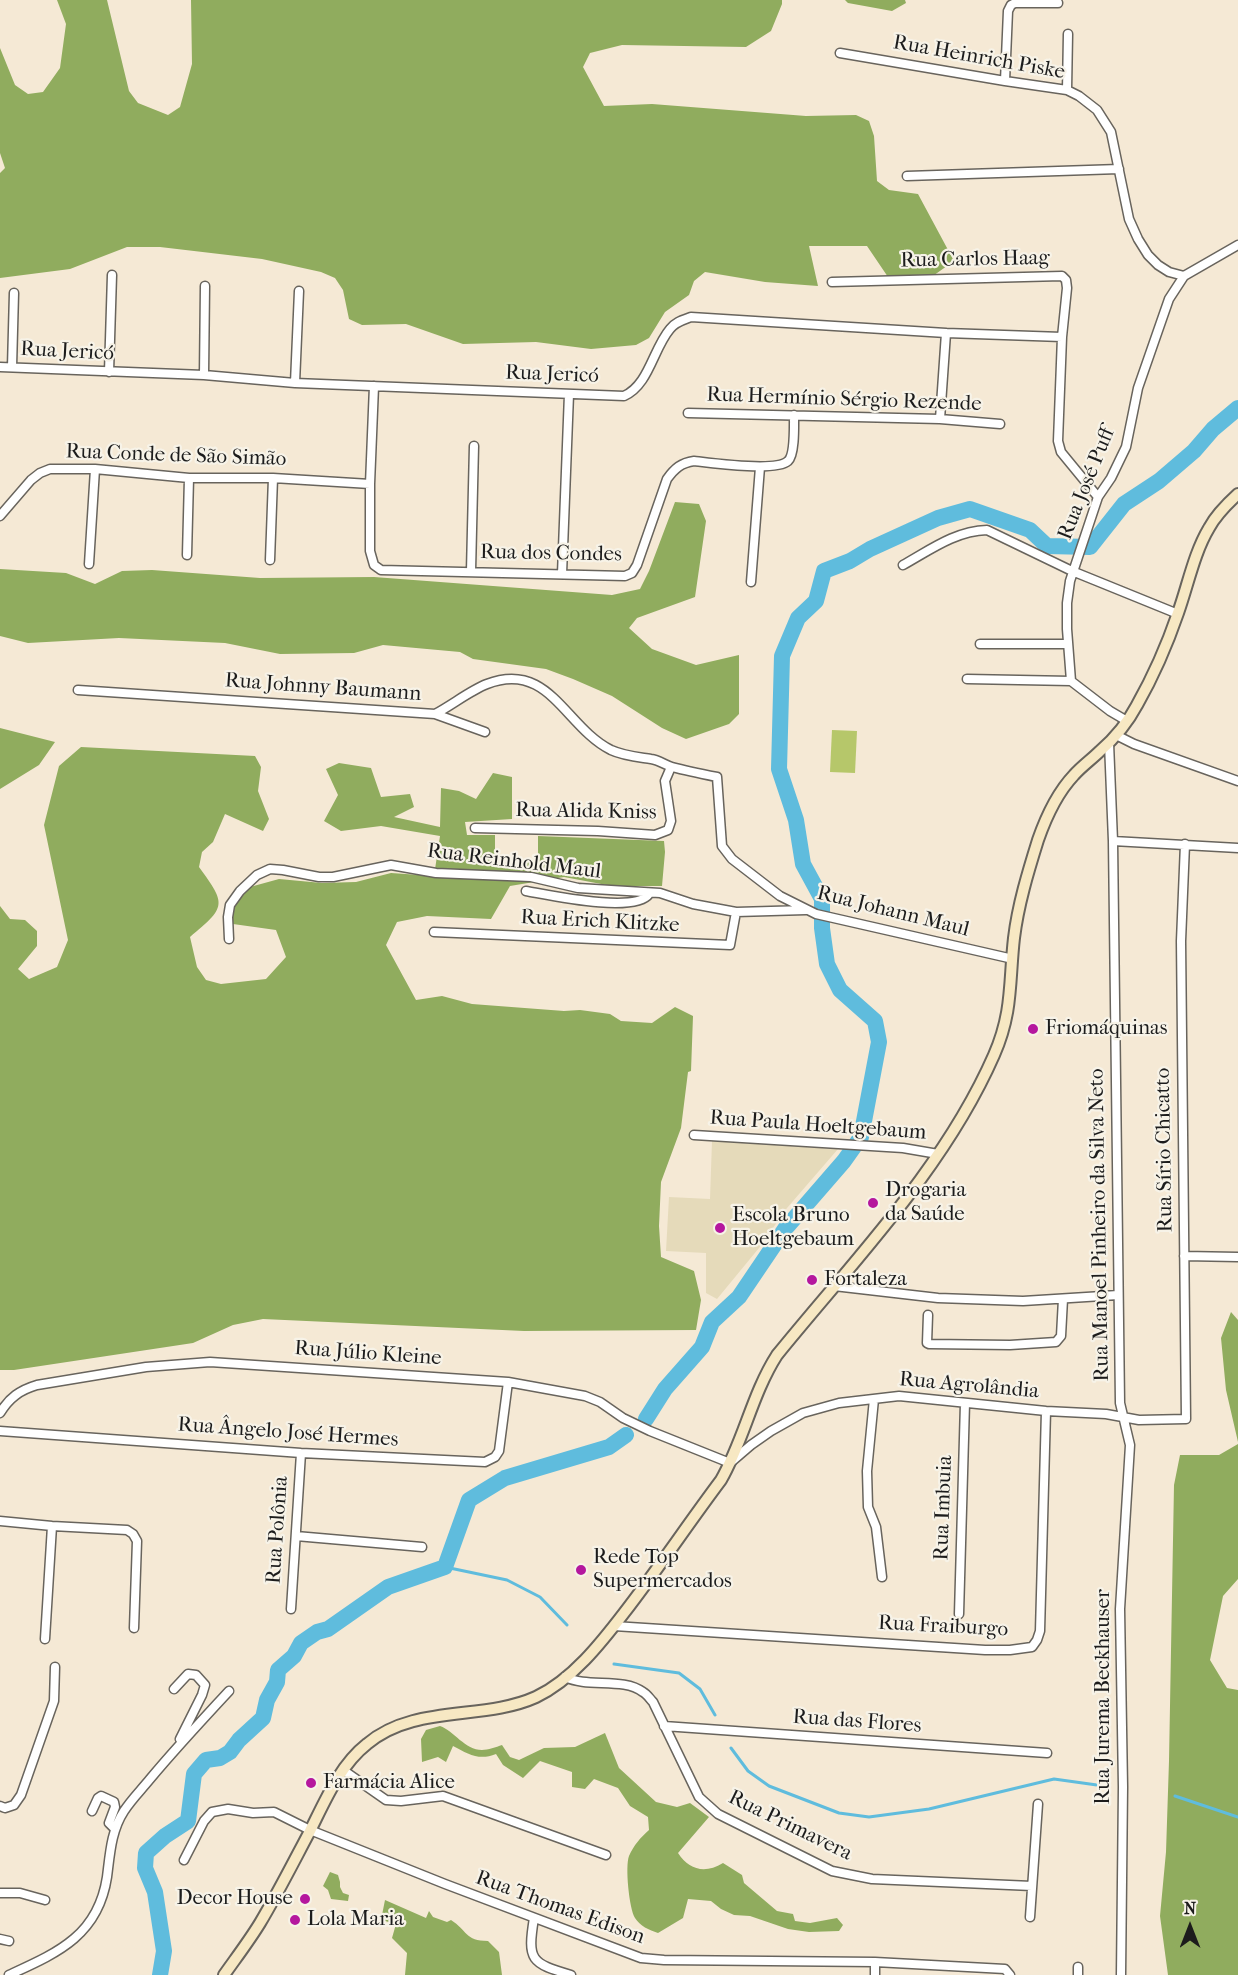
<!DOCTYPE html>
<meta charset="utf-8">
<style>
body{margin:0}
#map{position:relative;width:1238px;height:1975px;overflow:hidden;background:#f5e9d5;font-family:"IM FELL French Canon",serif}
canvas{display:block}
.north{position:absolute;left:1160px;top:1897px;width:60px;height:60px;-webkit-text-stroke:4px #f7f3e8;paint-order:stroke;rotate:0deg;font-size:16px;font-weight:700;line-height:24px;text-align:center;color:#1c1c1c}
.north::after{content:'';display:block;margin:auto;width:21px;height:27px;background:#1c1c1c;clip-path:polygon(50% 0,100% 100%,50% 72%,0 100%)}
</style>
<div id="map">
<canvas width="1238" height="1975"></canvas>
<div class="north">N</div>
</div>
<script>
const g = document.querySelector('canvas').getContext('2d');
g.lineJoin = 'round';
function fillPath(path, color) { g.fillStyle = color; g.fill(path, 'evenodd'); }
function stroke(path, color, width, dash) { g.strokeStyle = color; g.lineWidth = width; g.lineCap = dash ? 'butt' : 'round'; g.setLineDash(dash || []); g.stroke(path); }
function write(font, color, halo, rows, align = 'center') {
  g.font = font + ' "IM FELL French Canon",serif'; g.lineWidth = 4.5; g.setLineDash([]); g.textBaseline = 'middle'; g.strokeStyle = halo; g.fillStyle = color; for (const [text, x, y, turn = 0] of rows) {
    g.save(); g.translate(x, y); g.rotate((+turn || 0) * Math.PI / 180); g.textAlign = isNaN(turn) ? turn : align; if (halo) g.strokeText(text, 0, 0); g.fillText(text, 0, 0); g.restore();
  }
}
const built = new Path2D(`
 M712 1141 838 1149 787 1208 759 1248 717 1299 706 1293V1253L666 1251 669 1197 710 1199Z`);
const green = new Path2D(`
 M832 730 857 731 855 773 830 772Z`);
const forest = new Path2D(`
 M57 0H107L129 91 138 103 168 115 180 107 192 64 191 0H782V4L771 31 746 47 622 45 590 53 583 67 604 106 652 104 806 116 856 115 869 121 874 136 877 181 889 190 918 194 954 261 930 278 888 277 867 246H809L818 286 765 282 705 272 694 281 689 295 665 312 649 338 636 345 591 349 536 342 463 344 406 324 362 325 349 319 343 290 335 278 321 272 262 259 160 247H127L70 269 0 278V173L5 168 0 153V48L15 85 28 94 43 92 60 68 66 24Z
 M845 0H905L906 3 892 11 848 3Z
 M675 502 699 504 706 521 695 597 637 618 629 628 652 649 696 665 739 655V714L729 724 686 739 662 728 612 696 573 679 546 669 473 659 460 652 383 645 354 653 280 654 225 643 119 638 28 643 0 636V569L66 573 95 584 122 571 152 570 260 578 374 577 612 595 640 589 649 571Z
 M0 728 55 742 39 765 0 789Z
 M81 747 255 756 261 767 258 791 269 819 263 831 225 814 213 842 202 852 199 867C227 905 226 907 190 937L197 967 206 980 221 984 266 979 286 957 276 930 233 924 232 909 250 887 279 879 322 883 356 882 391 873 434 876 440 836 381 826 341 831 324 821 338 795 326 769 339 763 371 768 381 797 410 794 414 807 394 817 440 827 441 788 459 791 476 799 493 773 512 777V819L465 822 467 835H495V862H538V836L664 841 665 852 662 886H612L564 877 510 886 491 919 427 916 397 922 386 945 416 1000 442 996 472 1004 564 1011 580 1010 610 1014 621 1021 652 1023 675 1007 693 1016 691 1071 688 1072 681 1128 661 1182 659 1226 661 1257 694 1271 701 1300 696 1330 524 1331 263 1319 233 1325 193 1343 14 1370H0V906L10 919 25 920 37 931V946L18 969 29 979 57 967 68 940 44 825 59 766Z
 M1231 1312 1238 1320V1442L1226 1390 1221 1338Z
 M1238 1444V1579L1223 1596 1210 1660 1227 1688 1238 1690V1975H1168L1160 1916 1166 1852 1169 1761 1174 1485 1180 1455H1219Z
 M440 1726C454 1731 465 1750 482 1750 488 1750 496 1747 502 1745L510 1757 519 1760 544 1748 575 1747 605 1733 619 1768 656 1802 677 1807 690 1803 709 1817 678 1853C689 1870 705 1874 723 1863L742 1875 744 1883 777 1911 793 1914 795 1921 810 1923 837 1918 843 1925 839 1931 809 1932 788 1929 750 1916 734 1915 721 1909 711 1901 688 1899 683 1918 658 1933C649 1930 640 1926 635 1918 629 1908 625 1866 629 1856 634 1845 640 1838 649 1830L648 1817 630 1806 618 1788 594 1779 585 1789 572 1787V1772L540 1761 523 1778 503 1765 496 1754C479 1761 468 1754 453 1746L446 1762 438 1757 422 1762 421 1739 426 1730Z
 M330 1872 338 1875 340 1882V1887L343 1893 349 1895 348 1901 331 1899 328 1890 323 1886Z
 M385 1900 426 1918 429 1911 433 1917 447 1922 451 1920C467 1930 465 1941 488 1941L499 1952 502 1975H405L407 1953 392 1938 396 1924 385 1921 382 1915Z`);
const stream = new Path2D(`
 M445 1567 507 1580 540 1597 567 1625
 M614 1664 679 1673 700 1689 715 1715
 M731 1748 748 1771 769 1786 839 1813 869 1817 929 1809 1054 1779 1104 1786
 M1175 1796 1238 1817`);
const river = new Path2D(`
 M646 1419 665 1389 702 1347 712 1322 739 1297 785 1229 844 1161 861 1137 879 1042 875 1021 840 990 827 964 822 928V899L803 864 796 820 779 769 782 656 798 618 816 601 824 571 850 561 870 549 938 518 970 509 1030 530 1047 546 1090 547 1124 504 1159 481 1194 451 1213 429 1238 408
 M160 1975 164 1951 155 1892 145 1868 146 1853 165 1836 188 1821 194 1774 206 1760 220 1758 230 1752 239 1740 263 1718 267 1700 277 1682 278 1670 294 1656 301 1643 317 1632 328 1629 388 1587 445 1567 469 1500 505 1478 609 1447 626 1435`);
const street = new Path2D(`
 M840 53 1005 81 1067 90 1079 96 1097 110 1111 132 1129 219 1138 239 1148 255 1158 265 1169 272 1184 276 1238 245
 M1005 81 1008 11 1011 5 1015 3H1058
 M1067 90 1068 34
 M907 176 1119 169
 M832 282 1062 276 1066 280 1067 288 1062 337 1058 441 1061 452 1098 497
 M0 367 204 375 295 383 624 396C649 385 653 349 670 329 675 322 683 320 691 317L946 333 1062 337
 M12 367 14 293
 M109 372 112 275
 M204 375 205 286
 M295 383 299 291
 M374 386 370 484V551L374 565 381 570 625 576 632 573 637 565 667 479C675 468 681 463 694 461 711 463 776 472 788 461 795 455 794 425 794 415
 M688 413 940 419 1000 424
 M940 419 946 333
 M0 516 31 480 40 473 50 469H95L189 478H273L370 484
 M187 555 189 478
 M270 560 273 478
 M89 564 95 469
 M903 565C930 550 955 531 987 530L1072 571 1178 614
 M471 571 474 446
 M562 574 569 394
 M751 582 760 467
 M980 644H1068
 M967 679 1071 681
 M78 690 435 714C452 705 471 690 487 684 549 660 565 727 611 750 624 756 638 757 651 759 659 760 665 765 672 767 687 771 702 774 717 777L722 846 732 859 780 896 816 914 1013 959
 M435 714 485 732
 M1127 721 1110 711 1071 681 1067 629V603L1070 581 1098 497 1111 478 1126 447 1138 388 1169 299 1184 276
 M1116 735 1134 744 1238 781
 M1109 743 1113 841 1120 1403 1130 1445 1120 1609 1123 1787 1121 1975
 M475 828 598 831 655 835 668 830 671 821 665 781 671 767
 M1113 841 1238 848
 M526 891C549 895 635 914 649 894
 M434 932 730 945 736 912
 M229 939 228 917 230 905 240 891 257 875 270 869 283 870 319 877H333L391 865 436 873 531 877 578 888 660 893 693 904 736 912 806 910
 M694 1135 903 1148 938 1154
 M1184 1256 1238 1257
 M834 1286 938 1298 1023 1301 1118 1295
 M928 1315 927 1343 929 1344 1010 1345 1056 1342 1061 1336 1063 1299
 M874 1399 867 1471 868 1507 876 1527 882 1577
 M0 1413C9 1398 20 1390 37 1385L146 1367 210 1362 508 1382 585 1396 600 1402 623 1418 650 1431 730 1463 751 1445 771 1431 803 1413 839 1403 899 1396 1046 1411 1106 1414 1139 1420 1186 1419 1181 941 1185 844
 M0 1431 301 1453 485 1462 495 1457 499 1451 508 1382
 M0 1521 52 1526 127 1530 133 1534 137 1541 134 1628
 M296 1536 422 1547
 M291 1609 301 1453
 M959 1614 965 1403
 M614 1626 985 1650H1010L1032 1647 1037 1640 1040 1631 1046 1411
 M45 1639 52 1526
 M565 1677C588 1688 623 1677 643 1692 647 1694 650 1699 653 1702L699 1797 718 1814 832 1871 872 1879 1032 1886
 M174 1689 188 1674 196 1675 205 1685 202 1695 180 1739
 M664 1726 1047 1753
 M343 1770 386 1800 401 1801 443 1796 606 1855
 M0 1806 5 1808 14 1805 21 1795 54 1701 55 1667
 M92 1811 98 1798 101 1796 114 1802 115 1807 109 1823 115 1829
 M184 1860 204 1821 212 1812 228 1809 253 1813 274 1812 310 1830 445 1884 641 1958 664 1960 875 1962 1005 1969 1010 1975
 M0 1893H20L45 1900
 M1030 1917 1038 1804
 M534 1918C527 1961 531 1963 571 1975
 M0 1939 9 1941
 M9 1975C57 1953 98 1936 107 1877 110 1854 111 1831 124 1811 131 1800 141 1790 150 1779 175 1749 202 1720 229 1691
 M875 1975V1962
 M1078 1975V1967`);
const secondary = new Path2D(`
 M224 1975C236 1958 249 1941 260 1923 278 1893 294 1861 310 1831 325 1801 340 1765 367 1744 414 1704 483 1721 536 1697 572 1680 601 1643 624 1613 658 1569 688 1524 721 1480 744 1440 752 1394 777 1355 854 1260 944 1169 994 1055 1013 1012 1009 982 1014 938 1018 905 1028 872 1038 840 1046 817 1057 793 1074 775 1082 766 1092 759 1100 751 1115 738 1128 722 1137 705 1154 675 1167 645 1178 613 1188 585 1194 553 1209 528 1216 515 1227 504 1238 494`);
const markers = [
 [1033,1029,6,"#b5179e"],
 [873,1203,6,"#b5179e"],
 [720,1228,6,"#b5179e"],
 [812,1280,6,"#b5179e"],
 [581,1570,6,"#b5179e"],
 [311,1783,6,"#b5179e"],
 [305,1899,6,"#b5179e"],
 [295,1920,6,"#b5179e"]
];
const streetNames = [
 ["Rua Heinrich Piske",979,58,10],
 ["Rua Carlos Haag",975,260,-1],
 ["Rua Jericó",67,352,3],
 ["Rua Jericó",552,375,2],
 ["Rua Hermínio Sérgio Rezende",844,400,2],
 ["Rua Conde de São Simão",176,456,2],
 ["Rua José Puff",1087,484,-68],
 ["Rua dos Condes",551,554,1],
 ["Rua Johnny Baumann",323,688,4],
 ["Rua Alida Kniss",586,812,1],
 ["Rua Reinhold Maul",514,862,7],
 ["Rua Johann Maul",893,912,14],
 ["Rua Erich Klitzke",600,922,3],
 ["Rua Paula Hoeltgebaum",818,1126,4],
 ["Rua Sírio Chicatto",1165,1150,-91],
 ["Rua Manoel Pinheiro da Silva Neto",1100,1225,-91],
 ["Rua Júlio Kleine",368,1354,4],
 ["Rua Agrolândia",969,1386,5],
 ["Rua Ângelo José Hermes",288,1433,4],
 ["Rua Imbuia",944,1508,-88],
 ["Rua Polônia",278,1530,-86],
 ["Rua Fraiburgo",943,1627,3],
 ["Rua Jurema Beckhauser",1104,1697,-90],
 ["Rua das Flores",857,1722,4],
 ["Rua Primavera",790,1826,26],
 ["Rua Thomas Edison",560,1908,20]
];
const poiNames = [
 ["Friomáquinas",1045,1029],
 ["Drogaria",885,1191],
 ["da Saúde",885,1215],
 ["Escola Bruno",732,1216],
 ["Hoeltgebaum",732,1240],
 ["Fortaleza",824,1280],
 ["Rede Top",593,1558],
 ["Supermercados",593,1582],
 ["Farmácia Alice",323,1783],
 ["Decor House",293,1899,"right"],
 ["Lola Maria",307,1920]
];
fillPath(built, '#e5daba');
fillPath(green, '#b6c76a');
fillPath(forest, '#90ac5e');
stroke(stream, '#5fbcdd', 3);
stroke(river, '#5fbcdd', 16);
stroke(street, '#68645d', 11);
stroke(secondary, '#68645d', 14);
stroke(street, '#fff', 8);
stroke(secondary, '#f7e8c3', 10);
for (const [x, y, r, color] of markers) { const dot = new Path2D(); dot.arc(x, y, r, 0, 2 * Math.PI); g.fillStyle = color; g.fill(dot); stroke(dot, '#f7f3e8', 2); }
write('21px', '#1c1c1c', '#f7f3e8', streetNames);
write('21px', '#1c1c1c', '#f7f3e8', poiNames, 'left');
</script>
